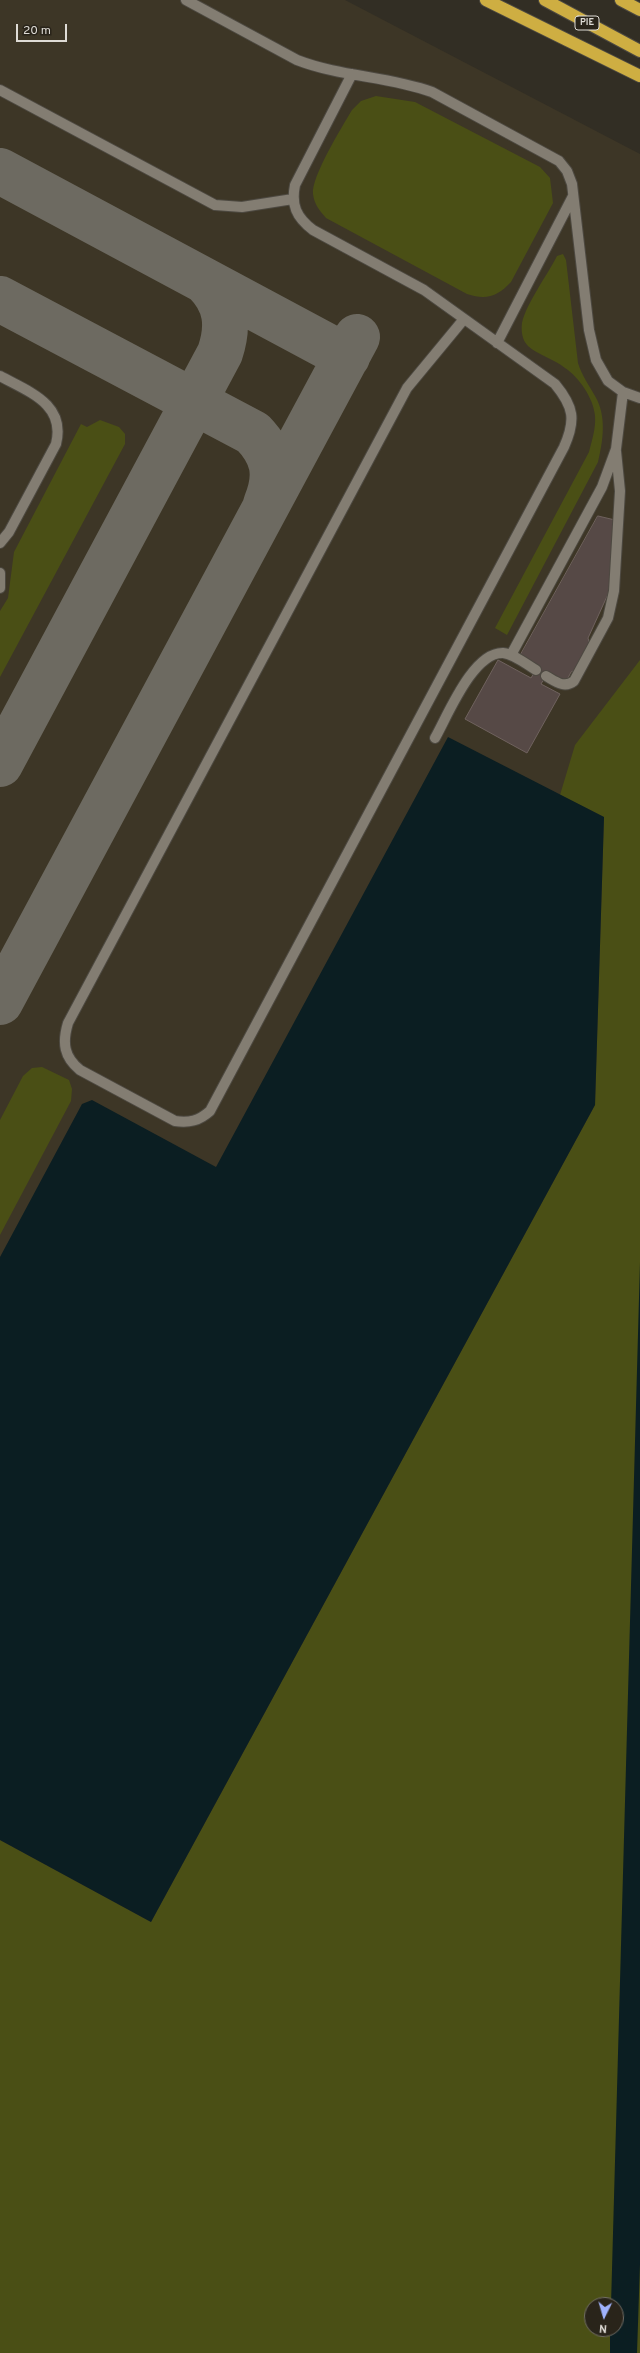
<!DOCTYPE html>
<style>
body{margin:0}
#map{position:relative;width:640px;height:2353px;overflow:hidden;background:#322e24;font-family:Overpass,sans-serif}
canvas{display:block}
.north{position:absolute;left:584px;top:2297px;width:40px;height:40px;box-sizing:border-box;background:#29241a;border:1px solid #716d65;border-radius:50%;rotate:185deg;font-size:11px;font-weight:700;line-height:16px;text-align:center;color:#dedbd5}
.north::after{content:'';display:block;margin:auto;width:14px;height:18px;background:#a0b3fd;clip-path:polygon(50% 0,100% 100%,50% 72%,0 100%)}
.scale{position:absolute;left:16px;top:24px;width:51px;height:18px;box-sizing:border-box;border:2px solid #dedbd5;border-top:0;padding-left:5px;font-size:12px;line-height:14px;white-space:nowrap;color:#dedbd5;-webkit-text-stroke:3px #29241a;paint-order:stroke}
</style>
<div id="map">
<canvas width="640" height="2353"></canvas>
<div class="north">N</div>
<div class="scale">20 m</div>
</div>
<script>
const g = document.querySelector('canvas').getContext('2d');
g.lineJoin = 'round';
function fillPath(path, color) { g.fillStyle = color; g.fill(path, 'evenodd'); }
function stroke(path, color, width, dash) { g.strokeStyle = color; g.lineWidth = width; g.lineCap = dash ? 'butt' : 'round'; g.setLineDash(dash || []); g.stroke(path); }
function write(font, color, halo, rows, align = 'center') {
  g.font = font + ' Overpass,sans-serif'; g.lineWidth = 3; g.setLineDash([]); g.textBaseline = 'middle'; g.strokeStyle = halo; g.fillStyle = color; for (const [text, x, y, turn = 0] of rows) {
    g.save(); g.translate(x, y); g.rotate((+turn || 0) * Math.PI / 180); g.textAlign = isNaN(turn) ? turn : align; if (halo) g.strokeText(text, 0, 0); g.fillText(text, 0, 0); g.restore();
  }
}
const built = new Path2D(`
 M0 0H345L640 154V2353H0ZM592 2305H616V2329H592Z`);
const green = new Path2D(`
 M376 96 415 102 540 167 550 178 553 203 511 282C497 297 486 300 467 294L326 218C320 211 314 204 313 194 311 177 342 127 352 110L361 101Z
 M563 254 566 260 578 363C582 376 589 385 595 396 607 416 603 441 598 462L507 635 495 628 589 452C592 440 596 428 595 416 594 399 579 377 565 368 554 359 538 355 528 346 522 340 521 331 522 323 526 304 548 274 557 256Z
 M100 420 119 427 125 434V444L0 677V611L8 598 14 552 81 424 87 427Z
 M640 660V2353H0V1840L151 1922 595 1105 604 817 560 795 575 745ZM592 2305H616V2329H592Z
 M42 1067 69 1080 72 1089 71 1101 0 1235V1120L23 1076 32 1068Z`);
const water = new Path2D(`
 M448 737 604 817 595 1105 151 1922 0 1840V1257L82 1104 92 1100 216 1167Z
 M640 1262V2264L637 2353H610V2329H616V2305H611Z`);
const taxiway = new Path2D(`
 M0 171 347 357
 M0 299 253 433C274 455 278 475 266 504
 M0 764 220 353C229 326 227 303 206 282
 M0 1002 357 337`);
const building = new Path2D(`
 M598 516 615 520 609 592 588 638 591 649 580 668 571 672 566 682 548 672 541 684 560 694 527 753 465 719 498 660 531 678 538 666 520 656Z`);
const minor = new Path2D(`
 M186 0 297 60C341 77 388 76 432 92L559 161 567 171 572 184 589 330 596 360 608 381 623 392 640 398
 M352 74 295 185C291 205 296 217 313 230L424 290 555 384C574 407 576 420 564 447L210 1111C199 1121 189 1123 175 1121L80 1070C64 1057 62 1043 68 1023L407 388 464 319
 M0 90 215 205 242 207 293 199
 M497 343 573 196
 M0 376C29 392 66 404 56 444L9 532 0 543
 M0 573V588
 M511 655 602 487 616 449 623 392
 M546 676C555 681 564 689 574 681L608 618 614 591 620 491 616 451
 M435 738C448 715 473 652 503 653 514 654 526 664 536 670`);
const highway = new Path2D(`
 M486 0 640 76
 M545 0 640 51
 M621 0 640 10`);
const shields = [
 [587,23,24]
];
const shieldNames = [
 ["PIE",587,23]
];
fillPath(built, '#3d3626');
fillPath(green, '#4a4f15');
fillPath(water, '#0b1e22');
stroke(taxiway, '#6d6a61', 46);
fillPath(building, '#564946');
stroke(building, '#6f625e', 1);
stroke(minor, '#4d4941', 12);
stroke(highway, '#4d4941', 14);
stroke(minor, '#837d72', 10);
stroke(highway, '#ceae42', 12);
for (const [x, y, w] of shields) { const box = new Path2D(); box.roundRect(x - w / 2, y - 7, w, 14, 3); g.fillStyle = '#29241a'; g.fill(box); stroke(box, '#dedbd5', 1); }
write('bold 9px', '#dedbd5', null, shieldNames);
</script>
